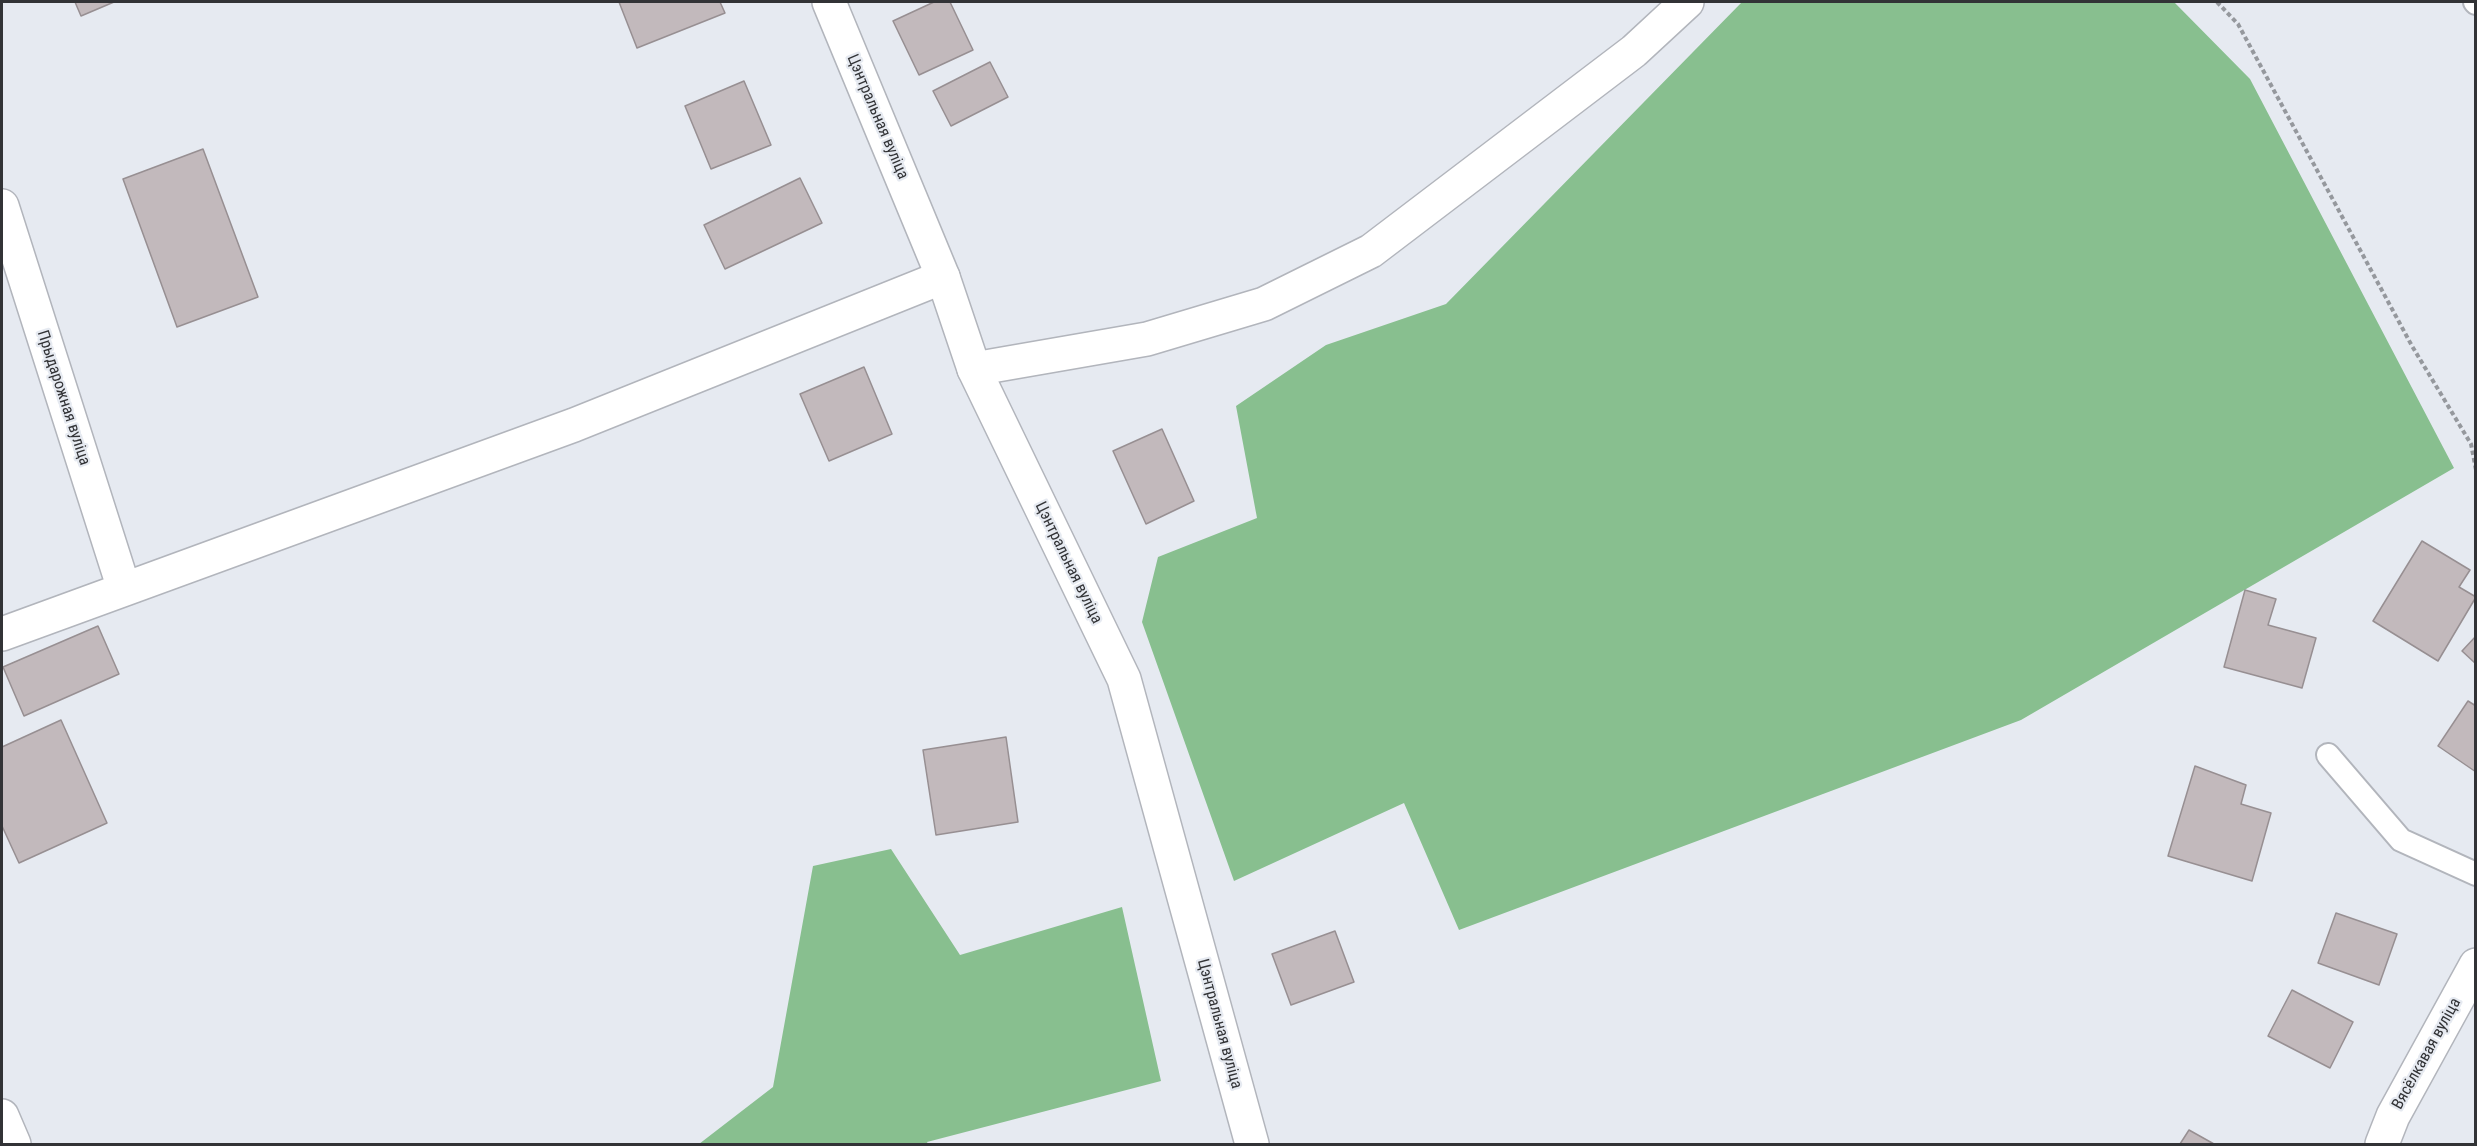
<!DOCTYPE html>
<meta charset="utf-8">
<style>
body{margin:0}
#map{position:relative;width:2477px;height:1146px;overflow:hidden;background:#e6eaf1;font-family:"Roboto Condensed",sans-serif}
canvas{display:block}
.frame{position:absolute;inset:0;border:3px solid #323336;pointer-events:none}
</style>
<div id="map">
<canvas width="2477" height="1146"></canvas>
<div class="frame"></div>
</div>
<script>
const g = document.querySelector('canvas').getContext('2d');
g.lineJoin = 'round';
function fillPath(path, color) { g.fillStyle = color; g.fill(path, 'evenodd'); }
function stroke(path, color, width, dash) { g.strokeStyle = color; g.lineWidth = width; g.lineCap = dash ? 'butt' : 'round'; g.setLineDash(dash || []); g.stroke(path); }
function write(font, color, halo, rows, align = 'center') {
  g.font = font + ' "Roboto Condensed",sans-serif'; g.lineWidth = 4.5; g.setLineDash([]); g.textBaseline = 'middle'; g.strokeStyle = halo; g.fillStyle = color; for (const [text, x, y, turn = 0] of rows) {
    g.save(); g.translate(x, y); g.rotate((+turn || 0) * Math.PI / 180); g.textAlign = isNaN(turn) ? turn : align; if (halo) g.strokeText(text, 0, 0); g.fillText(text, 0, 0); g.restore();
  }
}
const forest = new Path2D(`
 M1742 2H2174L2250 79 2454 468 2021 720 1459 930 1404 803 1234 881 1142 622 1158 557 1257 518 1236 406 1326 345 1446 304Z
 M891 849 960 955 1122 907 1161 1081 927 1142 928 1144H699L773 1087 813 866Z`);
const building = new Path2D(`
 M75 2H114L81 16Z
 M619 2H720L725 13 637 48Z
 M934 2H950L973 50 919 75 893 21Z
 M990 62 1008 97 951 126 933 91Z
 M744 81 771 145 711 169 685 106Z
 M203 149 258 297 177 327 123 179Z
 M800 178 822 223 725 269 704 225Z
 M864 367 892 434 829 461 800 394Z
 M1162 429 1194 501 1146 524 1113 451Z
 M2422 541 2470 570 2459 587 2476 597 2438 661 2373 621Z
 M2245 590 2276 599 2268 625 2316 638 2302 688 2224 667Z
 M98 626 119 674 24 716 3 667Z
 M2476 636V664L2462 651Z
 M2468 701 2476 706V772L2438 746Z
 M61 720 107 823 19 863 2 826V747Z
 M1006 737 1018 822 936 835 923 750Z
 M2195 766 2246 785 2241 804 2271 813 2252 881 2168 856Z
 M2336 913 2397 934 2379 985 2318 963Z
 M1335 931 1354 982 1291 1005 1272 954Z
 M2292 990 2353 1022 2330 1068 2268 1036Z
 M2189 1130 2214 1144H2180Z`);
const path = new Path2D(`
 M2217 2 2238 24 2412 346 2471 444 2476 470`);
const lane = new Path2D(`
 M2475 2 2476 3
 M2328 755 2401 840 2476 874`);
const street = new Path2D(`
 M2 206 124 589
 M974 369 1147 339 1264 304 1371 251 1634 51 1687 2
 M2 634 574 425 943 277
 M2 1116 14 1144
 M2382 1144 2393 1116 2476 965`);
const secondary = new Path2D(`
 M829 2 943 277 974 369 1124 679 1252 1144`);
const streetNames = [
 ["Цэнтральная вуліца",877,117,67],
 ["Прыдарожная вуліца",63,398,72],
 ["Цэнтральная вуліца",1068,563,64],
 ["Цэнтральная вуліца",1219,1024,75],
 ["Вясёлкавая вуліца",2427,1054,-61]
];
fillPath(forest, '#88bf8f');
fillPath(building, '#c2b9bc');
stroke(building, '#978f92', 1.5);
stroke(lane, '#b2b5bc', 26);
stroke(street, '#b2b5bc', 36);
stroke(secondary, '#b2b5bc', 36);
stroke(path, '#95989d', 4, [4.5, 3]);
stroke(lane, '#fff', 22);
stroke(street, '#fff', 33);
stroke(secondary, '#fff', 33);
write('16px', '#323336', '#e6eaf1', streetNames);
</script>
